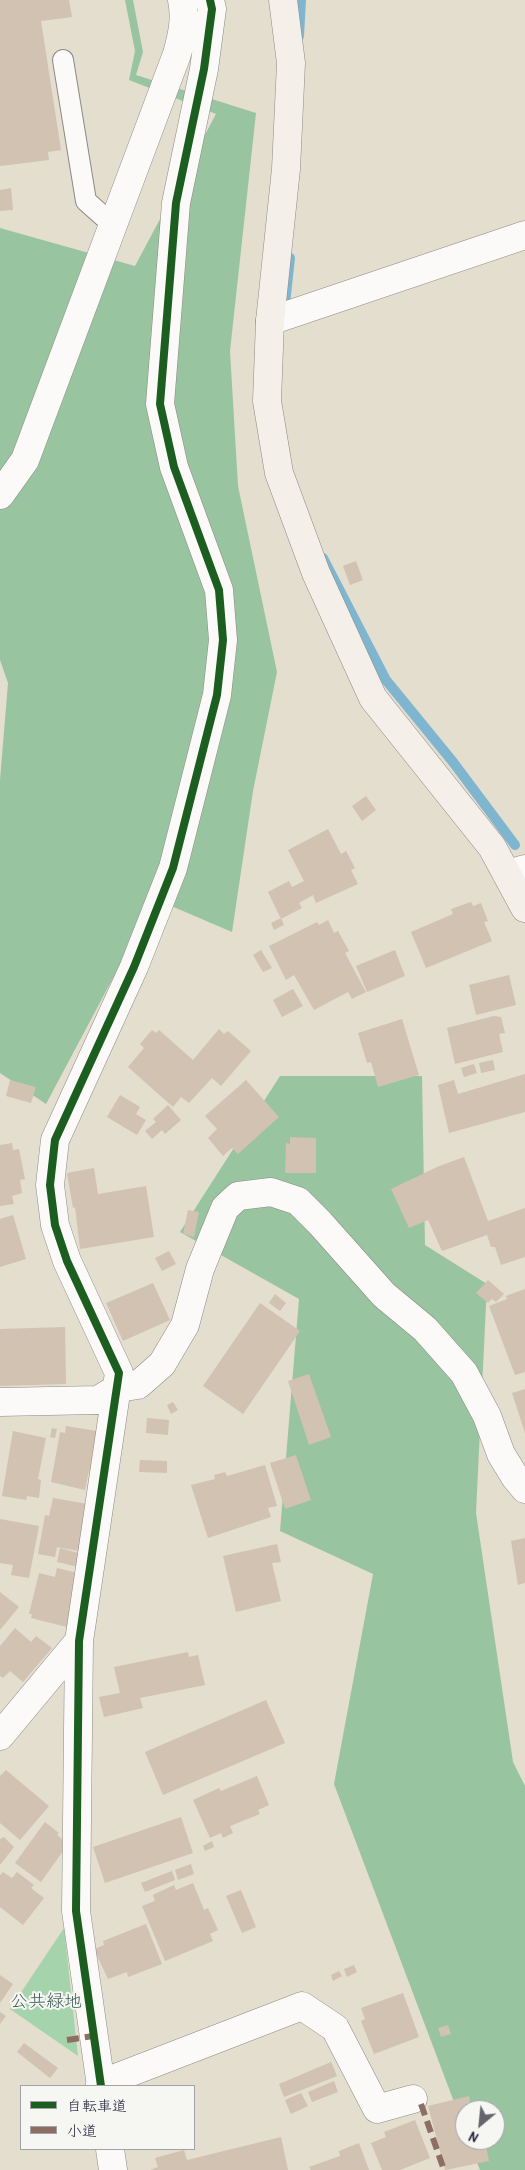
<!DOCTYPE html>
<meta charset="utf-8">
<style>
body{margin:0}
#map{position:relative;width:525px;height:2170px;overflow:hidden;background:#e3dece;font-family:"Patrick Hand","Klee One",sans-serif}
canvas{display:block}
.legend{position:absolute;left:20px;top:2085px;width:175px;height:65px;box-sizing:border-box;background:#f6f6f2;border:1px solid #a1a1a9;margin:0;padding:6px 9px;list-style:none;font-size:15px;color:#22223b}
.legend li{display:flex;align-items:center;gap:10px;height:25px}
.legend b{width:25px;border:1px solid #a1a1a9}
.north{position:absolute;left:455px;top:2100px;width:50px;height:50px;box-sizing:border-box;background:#f6f6f2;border:1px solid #a1a1a9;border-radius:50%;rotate:208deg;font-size:14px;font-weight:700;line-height:20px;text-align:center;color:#22223b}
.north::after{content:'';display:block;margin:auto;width:18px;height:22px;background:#66646e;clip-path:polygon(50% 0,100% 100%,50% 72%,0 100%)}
</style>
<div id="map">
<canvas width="525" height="2170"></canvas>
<ul class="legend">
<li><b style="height:6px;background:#1b5e20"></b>自転車道</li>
<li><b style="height:6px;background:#8d6e63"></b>小道</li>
</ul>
<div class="north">N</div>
</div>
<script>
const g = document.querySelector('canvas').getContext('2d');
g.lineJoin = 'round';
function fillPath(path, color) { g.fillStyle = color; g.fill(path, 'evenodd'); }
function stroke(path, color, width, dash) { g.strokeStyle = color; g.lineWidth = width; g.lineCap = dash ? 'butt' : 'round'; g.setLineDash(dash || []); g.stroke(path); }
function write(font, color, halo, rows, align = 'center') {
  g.font = font + ' "Patrick Hand","Klee One",sans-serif'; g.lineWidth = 4; g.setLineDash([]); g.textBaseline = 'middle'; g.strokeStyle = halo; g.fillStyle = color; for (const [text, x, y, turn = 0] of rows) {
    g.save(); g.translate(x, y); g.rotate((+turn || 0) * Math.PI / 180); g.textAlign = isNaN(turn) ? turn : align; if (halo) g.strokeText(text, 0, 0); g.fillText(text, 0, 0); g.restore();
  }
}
const green = new Path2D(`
 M64 1928 78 2056 10 2009Z`);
const forest = new Path2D(`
 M125 0H133L143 52 136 75 256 113 230 351 238 486 277 672 253 791 232 932 155 899 46 1104 0 1073V780L8 683 0 660V228L135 266 216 114 129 80 135 51Z
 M280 1076H422L425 1245 487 1284 476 1513 513 1762 525 1786V2170H480L468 2140H495V2110H465V2131L334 1784 373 1574 280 1531 299 1299 180 1232Z`);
const stream = new Path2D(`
 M299 36 301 0
 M284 313 290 258
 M323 558 386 680 453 762 515 845`);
const building = new Path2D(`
 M0 0H69L72 17 41 21 61 150 48 152 49 160 0 166Z
 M11 188 13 210 0 211V190Z
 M356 561 363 580 350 585 343 566Z
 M366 796 376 810 362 821 352 806Z
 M328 829 341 854 346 851 355 868 351 870 358 884 316 903 313 895 299 903 302 908 281 919 268 892 289 881 292 887 304 881 288 850Z
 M471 902 473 906 481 903 488 921 484 922 492 941 426 968 411 932 453 914 451 909Z
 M281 918 284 925 274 930 271 923Z
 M328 920 334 933 338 931 349 951 345 953 366 992 352 999 348 992 314 1010 294 975 286 980 269 946 317 922 319 925Z
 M261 950 272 968 263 972 253 955Z
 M395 950 405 976 367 992 356 966Z
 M509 975 516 1005 476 1015 469 985Z
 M293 989 303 1006 282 1017 273 1000Z
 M494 1016 501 1017 505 1033 499 1034 503 1052 455 1064 447 1028Z
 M402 1019 419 1075 378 1087 371 1062 367 1063 358 1033Z
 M219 1029 224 1034 228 1031 251 1051 221 1086 212 1078 189 1103 181 1097 173 1107 128 1067 144 1048 140 1044 152 1030 156 1033 159 1030 193 1060Z
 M493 1060 495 1070 481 1073 479 1063Z
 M474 1064 477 1073 464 1077 461 1068Z
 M525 1074V1112L449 1133 438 1085 454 1080 458 1094Z
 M10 1080 36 1087 31 1103 6 1096Z
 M246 1080 279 1117 238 1154 232 1148 223 1156 208 1138 217 1129 205 1116Z
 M120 1095 140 1107 136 1114 146 1120 137 1135 107 1117Z
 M168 1105 181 1120 165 1134 162 1130 152 1139 145 1131 156 1122 153 1119Z
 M290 1137 316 1138V1173H285L286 1143 290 1144Z
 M12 1143 13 1150 19 1149 25 1179 20 1180 22 1193 12 1196 14 1204 0 1206V1145Z
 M464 1157 488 1221 525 1208V1257L501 1265 495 1247H491L487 1235 442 1251 428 1220 409 1228 391 1189 437 1167Z
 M94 1168 98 1194 146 1186 154 1237 80 1249 75 1207 73 1208 67 1173Z
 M188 1210 199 1212 194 1237 183 1234Z
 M13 1215 26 1259 0 1267V1219Z
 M169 1251 176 1264 162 1271 155 1258Z
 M488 1280 504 1294 496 1302 492 1299 488 1303 476 1293Z
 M153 1283 170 1320 123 1341 106 1303Z
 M525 1289V1372L515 1375 489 1306 507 1299 506 1296Z
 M275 1294 286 1303 280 1311 269 1303Z
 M260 1303 300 1331 243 1414 203 1386Z
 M65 1327 66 1384 0 1386V1329Z
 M309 1374 331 1437 309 1445 288 1381Z
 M525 1389V1433L512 1393Z
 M173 1402 178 1410 171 1414 167 1405Z
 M147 1418 169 1420 168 1435 146 1433Z
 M66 1426 103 1432 94 1471 89 1470 85 1490 51 1482 60 1432 65 1433Z
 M52 1428 57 1429 55 1438 50 1437Z
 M13 1431 46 1438 38 1479 41 1480 39 1498 27 1496 26 1500 2 1496Z
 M296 1455 311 1500 285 1509 270 1463Z
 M140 1460 167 1461V1473L139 1472Z
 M265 1465 277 1506 268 1508 271 1517 208 1538 191 1485 215 1479 214 1475 225 1472 227 1476Z
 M53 1498 94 1505 84 1552 57 1547 55 1557 38 1554 45 1515 49 1516Z
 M0 1519 39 1526 29 1578 11 1575 13 1565 0 1563Z
 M525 1538V1583L518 1585 511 1541Z
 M277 1544 281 1562 272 1563 281 1601 236 1612 223 1556Z
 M60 1548 82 1554 79 1567 57 1562Z
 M57 1568 81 1574 67 1627 31 1618 32 1614H29L39 1573 55 1577Z
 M0 1592 19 1607 0 1630Z
 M15 1628 31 1642 36 1636 52 1648 23 1682 10 1671 3 1678 0 1676V1646Z
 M188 1652 189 1657 198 1655 205 1685 140 1698 143 1708 104 1717 99 1697 120 1693 114 1667Z
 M266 1700 285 1743 163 1795 145 1752Z
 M6 1770 49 1806 20 1840 0 1823V1776Z
 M257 1776 269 1805 258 1810 260 1814 230 1826 233 1833 223 1838 221 1833 210 1838 193 1800 219 1788 221 1791Z
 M181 1817 193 1853 105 1883 93 1847Z
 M45 1822 59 1833 57 1835 68 1844 41 1882 15 1863Z
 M4 1837 14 1847 0 1865V1839Z
 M212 1841 214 1847 205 1851 203 1846Z
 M191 1864 194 1874 178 1880 175 1870Z
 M172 1871 175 1880 145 1892 141 1883Z
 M3 1872 12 1878 17 1872 34 1885 31 1888 44 1898 23 1925 0 1907V1875Z
 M193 1883 204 1910 208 1908 218 1930 210 1934 213 1941 165 1961 142 1906 155 1901 153 1895 174 1885 176 1890Z
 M241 1890 256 1927 242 1933 226 1896Z
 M146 1924 162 1964 128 1977 127 1972 108 1979 94 1949 104 1945 103 1941Z
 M354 1965 357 1972 347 1977 344 1969Z
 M339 1971 342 1976 333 1981 331 1975Z
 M0 1975 13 1984 0 2003Z
 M403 1993 419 2037 374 2054 361 2021 365 2019 361 2008Z
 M0 2012 6 2016 0 2024Z
 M448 2025 451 2034 441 2037 438 2028Z
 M24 2043 58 2068 50 2078 17 2052Z
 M331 2062 337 2076 284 2097 279 2084Z
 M334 2081 338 2092 312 2102 308 2092Z
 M301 2093 308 2106 291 2114 285 2100Z
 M469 2096 472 2110H465V2140L485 2141 489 2161 445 2170 428 2106Z
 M415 2120 430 2158 400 2170H382L371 2143 386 2137 384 2132Z
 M281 2137 288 2170H150L158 2167 155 2158 184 2150 187 2160Z
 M359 2143 369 2170H311L309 2167 340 2156 339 2151Z`);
const lane = new Path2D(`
 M63 60 86 201 113 225`);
const street = new Path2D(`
 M270 321 525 235
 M0 495 25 460 177 54C182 36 186 19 182 0
 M508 874 525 869
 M0 1402 98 1400 118 1388 138 1385 162 1364 185 1325 200 1269 225 1208 238 1196 271 1192 298 1201 320 1223 384 1295 425 1329 464 1373 487 1416 501 1454 515 1477 525 1489
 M0 1736 79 1641
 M100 2084 302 2006 335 2028 377 2109 413 2099
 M101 2086 76 1911 79 1641 119 1373 67 1261 55 1225 50 1185 55 1140 134 967 173 868 217 695 223 640 219 590 174 467 160 404 176 203 204 69 212 9 210 0
 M110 2149 113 2170`);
const secondary = new Path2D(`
 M283 0 291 63 286 169 270 321 267 401 279 473 316 573 373 698 492 847 525 908`);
const quiet = new Path2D(`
 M67 2040 93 2036
 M421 2104 444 2170`);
const cycleway = new Path2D(`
 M101 2086 76 1911 79 1641 119 1373 67 1261 55 1225 50 1185 55 1140 134 967 173 868 217 695 223 640 219 590 174 467 160 404 176 203 204 69 212 9 210 0`);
const parkNames = [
 ["公共緑地",46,2002]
];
fillPath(green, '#a5d3ab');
fillPath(forest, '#99c4a0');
stroke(stream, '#80b5cf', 10);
fillPath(building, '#d1c2b2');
stroke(lane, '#8c8a85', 22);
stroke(street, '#8c8a85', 29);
stroke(secondary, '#8c8a85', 29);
stroke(lane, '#fbfaf8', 20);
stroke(street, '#fbfaf8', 28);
stroke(secondary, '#f4f0e9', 28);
stroke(quiet, '#8d6e63', 6, [12, 6]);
stroke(cycleway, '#1b5e20', 8);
write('18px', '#3e5d58', '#f6f6f2', parkNames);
</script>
